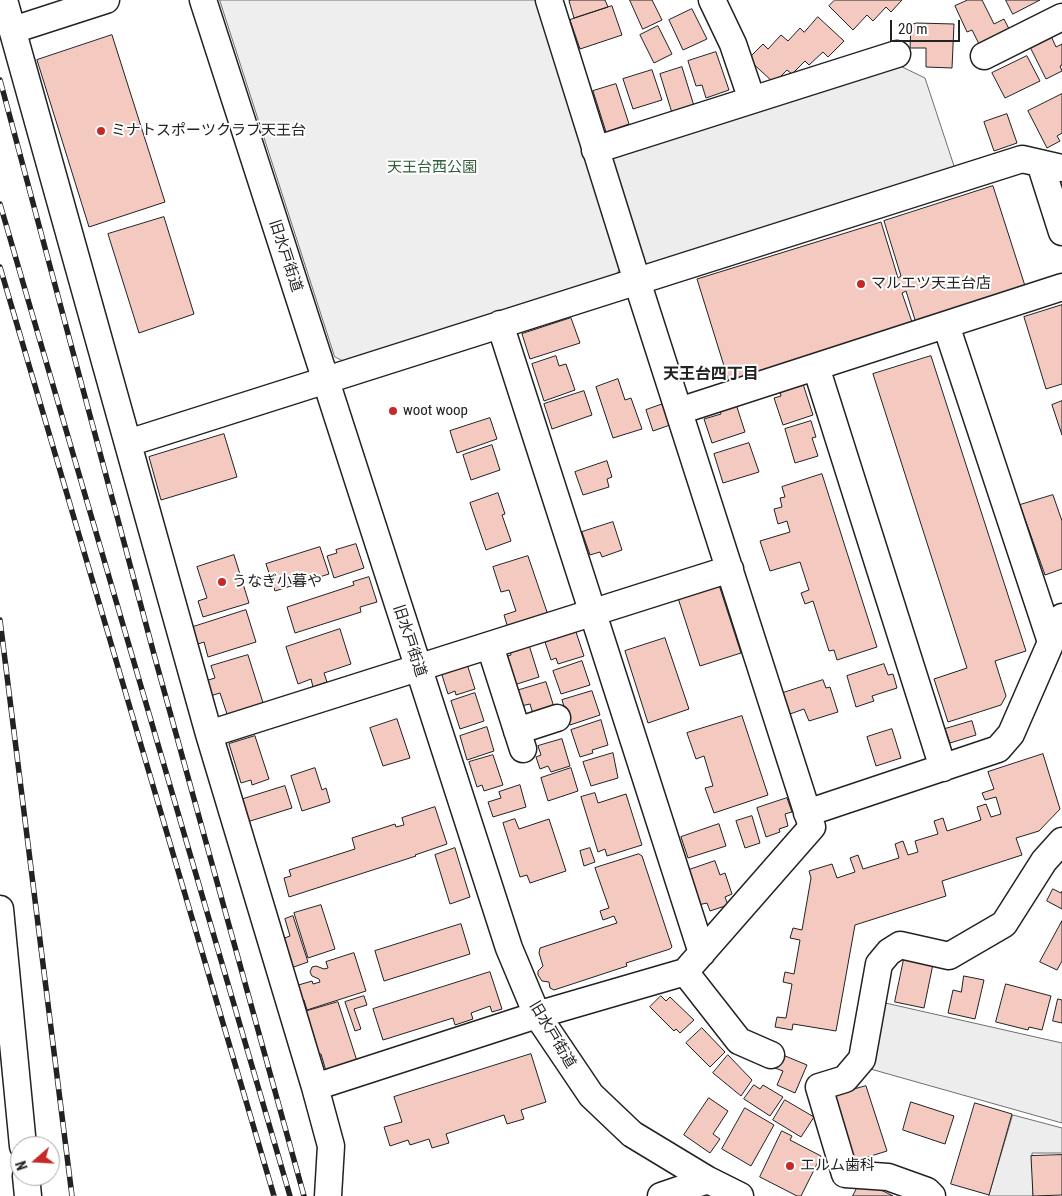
<!DOCTYPE html>
<meta charset="utf-8">
<style>
body{margin:0}
#map{position:relative;width:1062px;height:1196px;overflow:hidden;background:#fff;font-family:"Roboto Condensed",sans-serif}
canvas{display:block}
.north{position:absolute;left:10px;top:1136px;width:50px;height:50px;box-sizing:border-box;background:#fff;border:1px solid #a7a7a7;border-radius:50%;rotate:251deg;font-size:14px;font-weight:700;line-height:20px;text-align:center;color:#222}
.north::after{content:'';display:block;margin:auto;width:18px;height:22px;background:#c62828;clip-path:polygon(50% 0,100% 100%,50% 72%,0 100%)}
.scale{position:absolute;left:890px;top:20px;width:70px;height:22px;box-sizing:border-box;border:2px solid #222;border-top:0;padding-left:6px;font-size:15px;line-height:18px;white-space:nowrap;color:#222;-webkit-text-stroke:4px #fff;paint-order:stroke}
</style>
<div id="map">
<canvas width="1062" height="1196"></canvas>
<div class="north">N</div>
<div class="scale">20 m</div>
</div>
<script>
const g = document.querySelector('canvas').getContext('2d');
g.lineJoin = 'round';
function fillPath(path, color) { g.fillStyle = color; g.fill(path, 'evenodd'); }
function stroke(path, color, width, dash) { g.strokeStyle = color; g.lineWidth = width; g.lineCap = dash ? 'butt' : 'round'; g.setLineDash(dash || []); g.stroke(path); }
function write(font, color, halo, rows, align = 'center') {
  g.font = font + ' "Roboto Condensed","Noto Sans JP",sans-serif'; g.lineWidth = 4; g.setLineDash([]); g.textBaseline = 'middle'; g.strokeStyle = halo; g.fillStyle = color; for (const [text, x, y, turn = 0] of rows) {
    g.save(); g.translate(x, y); g.rotate((+turn || 0) * Math.PI / 180); g.textAlign = isNaN(turn) ? turn : align; if (halo) g.strokeText(text, 0, 0); g.fillText(text, 0, 0); g.restore();
  }
}
const green = new Path2D(`
 M220 0H537L621 267 615 276 347 363 335 357Z`);
const parking = new Path2D(`
 M896 64 925 78 955 169 650 266 642 262 611 162 615 153Z
 M881 1002 1062 1043V1123L867 1068Z
 M1013 1115 1062 1128V1153H1032L1033 1196H989Z`);
const building = new Path2D(`
 M572 0H605L608 7 574 18 569 1Z
 M630 0H652L662 20 643 29Z
 M835 0H902L891 12 886 7 873 21 867 15 853 30 829 6Z
 M968 0H982L994 24 1004 19 1009 29 979 44 972 30 967 32 955 6Z
 M1006 0H1040L1013 14Z
 M612 6 622 35 580 49 570 20Z
 M692 9 707 39 683 50 669 20Z
 M818 17 844 41 828 57 823 52 809 65 805 61 792 74 787 70 774 83 748 59 763 44 768 49 781 35 788 41 800 28 804 32Z
 M917 23 954 24 952 68 926 67V48H910L911 25Z
 M658 26 672 54 654 63 640 35Z
 M112 35 165 202 89 227 37 60Z
 M1051 36 1056 47 1062 44V65L1060 66 1062 71 1046 79 1030 47Z
 M716 52 729 90 706 98 702 85 696 86 688 61Z
 M1027 56 1040 81 1005 98 992 73Z
 M682 67 694 106 672 113 660 74Z
 M652 70 662 100 633 109 623 79Z
 M616 84 629 124 606 132 593 91Z
 M1062 94V133L1057 136 1060 141 1047 148 1028 111Z
 M1007 114 1017 143 994 151 984 122Z
 M993 186 1026 289 916 323 906 291 902 293 913 325 729 382 697 279 881 222 898 278 901 276 884 221Z
 M164 217 194 314 139 333 108 234Z
 M1062 305V384L1046 389 1024 317Z
 M571 318 580 343 530 359 522 334Z
 M556 356 559 366 566 364 575 390 544 401 532 364Z
 M931 356 1026 651 995 661 1006 696 1001 705 948 722 934 679 967 668 873 374Z
 M618 379 625 400 631 398 642 429 613 438 596 387Z
 M803 384 813 415 783 425 774 398 781 396 780 391Z
 M584 391 592 415 552 429 544 404Z
 M1062 401V435L1052 405Z
 M663 404 670 425 653 431 646 410Z
 M736 404 745 432 712 443 704 419 721 414 719 410Z
 M490 418 497 439 457 453 450 431Z
 M811 421 816 437 812 438 818 456 795 463 785 429Z
 M224 434 237 477 161 500 149 457Z
 M749 443 759 472 723 483 714 454Z
 M492 445 500 470 471 480 463 455Z
 M607 461 612 477 607 479 609 487 583 495 575 472Z
 M822 474 877 647 837 660 834 650 829 651 813 601 805 604 801 593 809 590 800 562 770 571 760 541 790 532 787 521 778 524 774 509 782 507 780 498 785 497 782 487Z
 M498 493 505 514 502 515 511 541 486 550 470 503Z
 M1053 495 1062 521V569L1045 575 1020 505Z
 M613 522 622 550 602 557 600 552 590 555 582 532Z
 M356 544 364 568 334 578 327 556 337 553 336 550Z
 M320 547 329 574 275 591 266 564Z
 M234 555 249 603 203 617 198 601 207 598 197 567Z
 M528 556 548 615 508 628 504 615 516 611 509 590 501 592 493 567Z
 M369 577 377 602 360 607 361 612 295 633 287 607 354 585 353 582Z
 M719 585 741 653 700 666 678 598Z
 M246 610 256 642 208 657 204 642 195 645 190 628Z
 M340 629 351 664 324 673 327 682 313 687 311 679 298 684 286 647Z
 M576 632 584 656 558 664 556 658 551 660 545 642Z
 M665 638 689 709 648 723 625 651Z
 M529 645 539 677 514 685 505 657 511 655 510 651Z
 M248 655 265 709 229 720 220 693 210 696 205 681 215 678 211 666Z
 M582 661 590 685 561 694 553 671Z
 M467 664 475 689 456 695 455 691 448 694 441 672Z
 M884 664 888 675 893 674 897 688 872 696 874 701 856 707 847 676Z
 M823 680 826 688 830 687 838 712 809 721 804 709 790 714 783 693Z
 M546 682 554 707 533 714 530 704 521 706 516 691Z
 M592 691 600 715 570 725 562 700Z
 M475 693 484 721 460 729 451 701Z
 M742 716 768 795 714 813 705 788 713 786 704 756 696 759 687 733Z
 M397 719 410 758 383 766 370 728Z
 M601 720 608 745 592 750 593 753 580 757 571 730Z
 M972 721 976 735 950 743 945 729Z
 M487 727 494 751 467 760 460 736Z
 M892 729 901 758 876 766 867 737Z
 M255 736 269 779 252 785 251 780 241 783 229 744Z
 M562 739 570 766 551 772 548 766 540 769 536 757 541 755 538 746Z
 M613 753 618 778 591 786 583 762Z
 M1043 754 1060 809 1039 831 1016 838 1022 855 942 881 946 896 855 925 836 1031 793 1024 792 1030 775 1027 777 1017 786 1018 792 984 783 982 785 972 794 974 800 940 790 938 793 928 802 930 811 878 809 871 832 864 837 878 855 872 850 858 858 855 863 869 899 858 895 844 903 841 908 855 918 852 915 841 938 834 934 821 943 818 947 831 981 820 977 807 986 804 991 817 1001 814 996 797 985 800 982 793 994 789 988 772Z
 M493 755 503 785 484 791 482 785 477 787 469 762Z
 M315 768 322 790 326 788 330 802 302 811 291 776Z
 M571 768 578 791 548 801 541 778Z
 M520 785 526 807 493 817 488 802 501 798 499 792Z
 M285 786 292 808 247 822 240 800Z
 M595 793 598 803 626 794 642 845 607 856 605 849 598 852 581 797Z
 M787 798 792 812 785 814 788 826 779 829 780 832 766 837 757 808Z
 M435 807 447 844 415 855 416 856 289 897 284 878 291 876 289 870 355 849 352 838 395 824 396 827 404 825 402 818Z
 M752 816 760 843 745 848 736 821Z
 M515 819 519 829 549 819 566 871 530 883 527 875 520 877 503 823Z
 M719 824 726 846 688 858 681 837Z
 M455 848 470 897 450 904 435 855Z
 M590 848 595 862 584 866 580 851Z
 M639 854 642 856 672 947 670 949 626 963 627 966 554 990 550 988 549 982 542 981 538 975V971L543 966 539 953 540 948 617 923 614 916 603 920 600 911 609 908 595 868Z
 M715 861 720 875 725 873 732 894 725 897 728 905 710 911 707 903 698 905 686 871Z
 M1053 889 1061 893 1062 891V909L1047 901Z
 M321 905 335 949 308 958 294 913Z
 M293 916 308 962 291 968 282 939 290 936 285 919Z
 M1062 921V961L1057 970 1040 962Z
 M461 924 470 954 384 981 375 951Z
 M354 953 366 991 307 1010 304 1000 300 1001 295 986 312 981 313 984 320 982 319 979 312 976 310 972 312 967 316 966 324 969 328 968 326 962Z
 M904 959 933 964 924 1008 895 1002Z
 M490 972 502 1009 492 1012 490 1006 471 1013 473 1019 455 1025 453 1018 383 1040 373 1009Z
 M964 976 984 980 975 1019 948 1013 953 990 961 992Z
 M1006 984 1051 996 1042 1030 1029 1027 1028 1030 996 1022Z
 M364 996 367 1005 354 1009 361 1029 355 1031 345 1002Z
 M661 996 666 1001 670 997 694 1020 680 1033 676 1029 674 1031 650 1007Z
 M1058 999 1062 1000V1023L1053 1021Z
 M338 1002 357 1061 326 1071 321 1054H318L304 1012Z
 M702 1028 725 1052 710 1067 686 1043Z
 M778 1053 807 1065 795 1093 777 1085 783 1071 772 1067Z
 M531 1054 546 1102 521 1110 524 1119 507 1124 504 1115 446 1134 449 1143 432 1148 429 1139 410 1145 408 1140 390 1146 384 1127 402 1122 394 1097Z
 M728 1055 752 1080 741 1096 713 1073Z
 M754 1085 760 1089 763 1085 783 1097 770 1116 744 1099Z
 M866 1086 887 1151 855 1161 834 1095Z
 M709 1098 728 1111 713 1134 720 1139 710 1153 684 1135Z
 M785 1100 814 1117 801 1137 773 1120Z
 M911 1102 954 1116 945 1144 903 1130Z
 M975 1103 1012 1114 989 1195 951 1184Z
 M745 1108 774 1125 751 1166 722 1149Z
 M782 1131 792 1136 790 1140 821 1156 801 1196H797L760 1177Z
 M1062 1155V1195L1033 1196 1031 1156Z
 M861 1180 893 1196H853Z`);
const minor = new Path2D(`
 M4 0 209 734 315 1087 331 1146 328 1196
 M203 0 509 948 537 1015 591 1095 632 1134 708 1180 740 1196
 M13 30 106 0
 M984 56 1062 17
 M752 100 897 54
 M595 150 752 100 733 44 712 0
 M1040 163 1062 232
 M500 324 702 953
 M946 325 1051 642
 M816 367 943 768
 M679 411 1062 287
 M128 443 1022 159 1062 168
 M490 646 523 749
 M517 731 557 718
 M209 734 730 569
 M807 813 998 749 1011 734 1062 617
 M0 909 23 1146
 M685 972 739 1041 771 1055
 M315 1087 537 1015 685 972 812 827 637 281 549 0
 M26 1176 28 1196
 M661 1196 708 1180
 M932 1196 927 1191 888 1177 845 1174 819 1087 845 1079 862 1059 879 964 889 952 900 945 949 956 1004 924 1044 861 1062 841`);
const rail = new Path2D(`
 M0 80 155 658 304 1196
 M0 204 290 1196
 M0 267 274 1196
 M0 620 72 1196`);
const markers = [
 [101,131,5,"#c62828"],
 [861,284,5,"#c62828"],
 [393,411,5,"#c62828"],
 [222,582,5,"#c62828"],
 [790,1166,5,"#c62828"]
];
const poiNames = [
 ["ミナトスポーツクラブ天王台",111,131],
 ["マルエツ天王台店",871,284],
 ["woot woop",403,411],
 ["うなぎ小暮や",232,582],
 ["エルム歯科",800,1166]
];
const parkNames = [
 ["天王台西公園",432,168]
];
const streetNames = [
 ["旧水戸街道",285,256,72],
 ["旧水戸街道",409,641,72],
 ["旧水戸街道",552,1035,59]
];
const neighbourhoodNames = [
 ["天王台四丁目",711,375]
];
fillPath(green, '#eee');
stroke(green, '#6f6f6f', 1);
fillPath(parking, '#ededed');
stroke(parking, '#6f6f6f', 1);
fillPath(building, '#f3c9c0');
stroke(building, '#222', 1);
stroke(minor, '#222', 29);
stroke(minor, '#fff', 26);
stroke(rail, '#222', 5.5);
stroke(rail, '#fff', 4, [11]);
for (const [x, y, r, color] of markers) { const dot = new Path2D(); dot.arc(x, y, r, 0, 2 * Math.PI); g.fillStyle = color; g.fill(dot); stroke(dot, '#fff', 2); }
write('15px', '#222', '#fff', poiNames, 'left');
write('15px', '#2f5e38', '#fff', parkNames);
write('15px', '#222', '#fff', streetNames);
write('bold 16px', '#222', '#fff', neighbourhoodNames);
</script>
